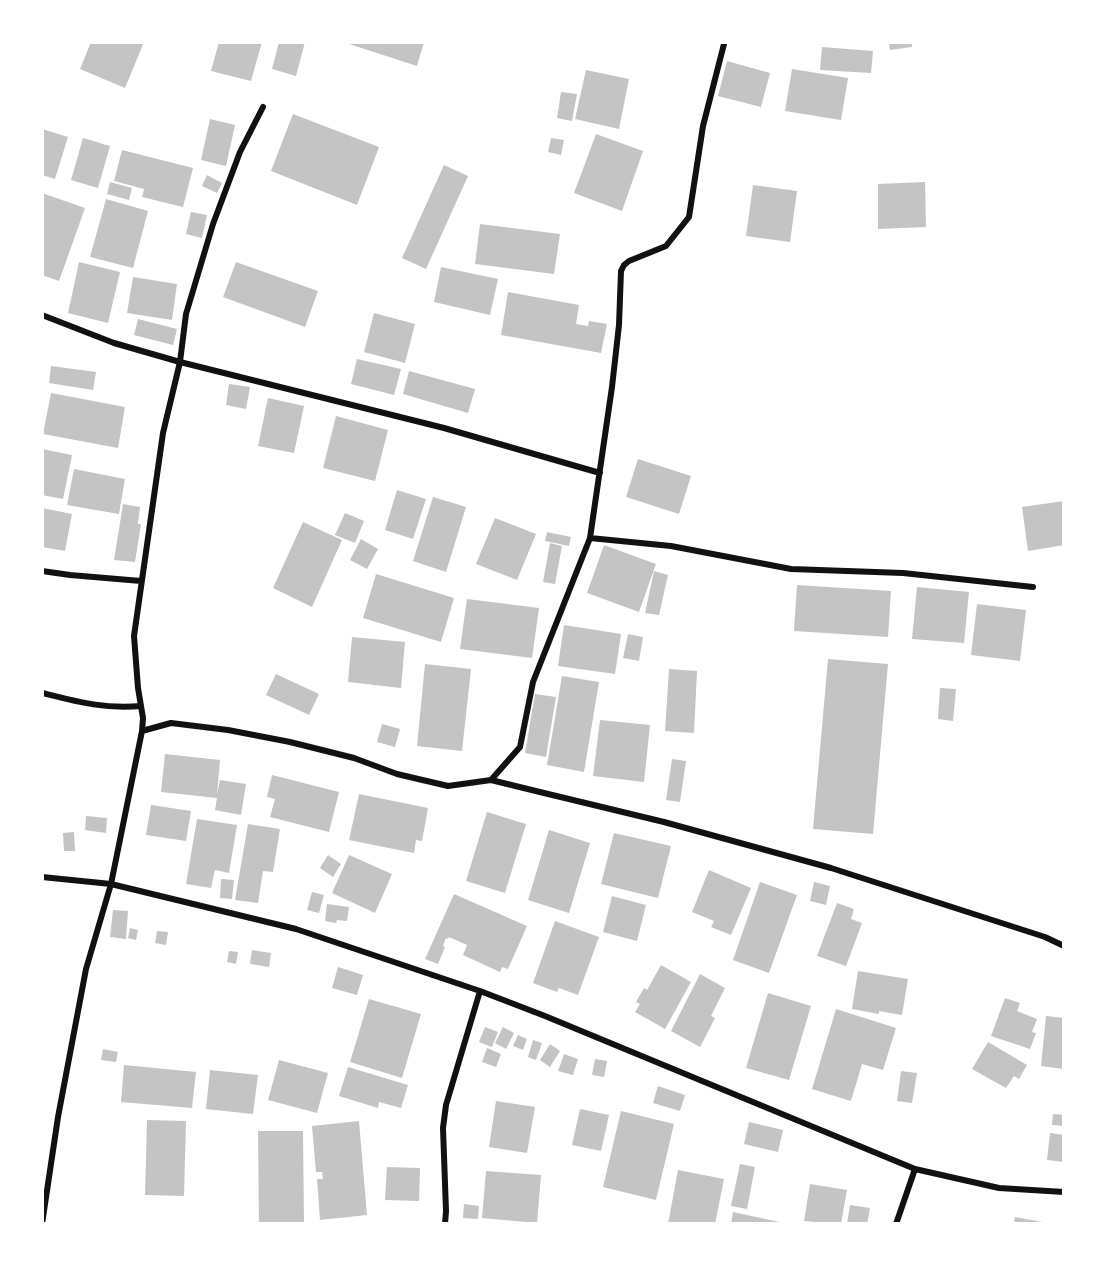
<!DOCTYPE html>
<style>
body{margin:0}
#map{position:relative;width:1106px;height:1266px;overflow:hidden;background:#fff;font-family:Lora,serif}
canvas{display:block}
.frame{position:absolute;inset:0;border:44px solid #fff;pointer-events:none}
</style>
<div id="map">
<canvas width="1106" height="1266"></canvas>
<div class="frame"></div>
</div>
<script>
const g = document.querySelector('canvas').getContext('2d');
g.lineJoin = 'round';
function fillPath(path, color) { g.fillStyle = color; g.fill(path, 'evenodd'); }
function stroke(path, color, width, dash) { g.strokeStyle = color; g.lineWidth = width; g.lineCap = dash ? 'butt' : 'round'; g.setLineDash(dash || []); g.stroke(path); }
const building = new Path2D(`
 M91 42H144L125 88 80 69Z
 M219 42H262L251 81 211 71Z
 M279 42H305L296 76 272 69Z
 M343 42H424L417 66Z
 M889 42H912V47L890 50Z
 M822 47 873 51 871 73 820 70Z
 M727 61 770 73 761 107 718 96Z
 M792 69 848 78 841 120 785 111Z
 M586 70 629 79 619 129 575 119Z
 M561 92 577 94 572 121 557 118Z
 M293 114 379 147 357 205 271 171Z
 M210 119 235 125 226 166 201 160Z
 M42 129 68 137 55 179 42 175Z
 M596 134 643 151 622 211 574 193Z
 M83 138 110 146 98 188 71 180Z
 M551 138 564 140 561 155 548 152Z
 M122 150 193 168 183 207 142 197 144 189 114 181Z
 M444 165 468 176 426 269 402 258Z
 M207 175 222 183 217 193 202 186Z
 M110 182 132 188 129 200 107 194Z
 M925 182 926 227 878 229V184Z
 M753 185 797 191 790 242 746 236Z
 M42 193 85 208 59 281 42 275Z
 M106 199 148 211 133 268 90 257Z
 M191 212 207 215 202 238 186 234Z
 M480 224 560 234 554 274 475 264Z
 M79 262 120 272 108 323 68 313Z
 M236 262 318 291 305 327 223 297Z
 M441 267 498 279 490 315 434 302Z
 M133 277 177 284 172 320 127 313Z
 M508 292 579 305 576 324 588 326 589 321 607 324 601 353 501 335Z
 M374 313 415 324 405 363 364 352Z
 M138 319 177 329 173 345 134 335Z
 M357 359 401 369 394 395 351 384Z
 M51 366 96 372 93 390 49 383Z
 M409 371 475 389 468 413 403 394Z
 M229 384 250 387 246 409 226 405Z
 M51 393 125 407 118 448 43 434Z
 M268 398 304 406 294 453 258 446Z
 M336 416 388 430 375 481 323 468Z
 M42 449 72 455 63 499 42 495Z
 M638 459 691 476 679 514 626 497Z
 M74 469 125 479 119 514 67 505Z
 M397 490 426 499 413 539 385 530Z
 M433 497 466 507 446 572 413 561Z
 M1064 501V545L1028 551 1022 507Z
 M123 504 140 507 138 524H141L135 562 114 560Z
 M42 508 72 514 65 551 42 547Z
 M345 513 364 521 355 543 335 535Z
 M495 518 536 534 517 580 476 564Z
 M303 522 342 540 312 607 273 588Z
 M547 532 571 537 569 546 545 541Z
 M361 539 378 549 367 569 350 560Z
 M550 543 562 546 555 584 543 582Z
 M604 545 656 564 639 612 587 593Z
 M654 571 668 575 659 615 645 613Z
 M376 574 454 598 441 642 363 618Z
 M797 585 891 591 888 637 794 631Z
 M917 587 969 592 964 643 912 639Z
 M467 599 539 608 532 658 460 649Z
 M977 604 1026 610 1020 661 971 655Z
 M564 625 621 634 615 674 558 666Z
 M628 634 643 637 639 661 623 658Z
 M352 637 405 642 401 688 348 682Z
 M828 659 888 664 873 834 813 829Z
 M425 664 471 669 462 751 417 746Z
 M669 669 697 671 694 733 665 731Z
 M276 674 319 694 309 715 266 695Z
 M562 676 599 682 584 772 547 765Z
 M940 688 956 689 953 721 938 719Z
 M535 694 556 697 546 757 525 753Z
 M600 720 650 725 644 782 593 776Z
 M382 724 400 729 395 747 377 742Z
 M165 754 220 760 217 795 220 780 246 784 241 815 215 810 217 798 161 792Z
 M672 759 686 761 680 802 666 800Z
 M272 775 339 792 329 832 270 817 275 799 267 797Z
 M359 794 428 808 422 841 416 840 414 853 349 840Z
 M151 805 191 811 186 841 146 835Z
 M487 812 526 824 505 893 466 881Z
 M86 816 107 818 106 833 85 830Z
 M197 819 237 825 229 873 215 870 211 888 186 884Z
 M248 824 280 829 273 872 263 871 258 903 235 900Z
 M549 830 590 843 569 913 528 900Z
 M74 832 75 851H64L63 833Z
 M614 833 671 846 658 898 601 884Z
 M328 855 341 864 333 877 320 868Z
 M349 855 392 874 375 913 332 893Z
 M709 870 751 888 731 935 711 927 714 921 692 912Z
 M221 879 234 880 232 899 220 898Z
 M760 882 797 895 769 973 733 960Z
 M814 882 830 886 826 905 810 901Z
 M312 892 324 895 319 913 307 910Z
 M454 894 527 926 508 969 502 967 500 972 463 955 467 945 449 937 448 939 446 938 443 946 445 947 438 964 425 959Z
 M612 896 646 905 637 941 603 932Z
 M837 903 854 909 851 919 862 923 846 966 817 956Z
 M327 904 349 907 347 921 337 920 336 923 325 921Z
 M113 910 128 911 126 939 110 937Z
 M555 921 599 937 578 995 559 988 557 992 533 983Z
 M130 928 138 930 136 940 128 938Z
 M157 931 168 932 166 945 155 943Z
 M252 950 271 953 269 967 250 964Z
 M229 951 238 952 236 964 227 962Z
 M661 965 691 982 665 1029 635 1012 640 1004 636 1002 644 988 647 990Z
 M338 967 363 975 357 995 332 988Z
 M858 971 908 979 902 1015 879 1011V1014L852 1009Z
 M700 974 725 988 711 1016 715 1018 700 1047 671 1031Z
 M768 993 811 1006 789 1080 746 1068Z
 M1005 998 1020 1003 1017 1011 1037 1019 1032 1032 1036 1033 1030 1049 991 1036Z
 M369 999 421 1014 402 1078 350 1062Z
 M836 1009 896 1028 883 1070 862 1064 851 1101 812 1089Z
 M1046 1016 1064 1018V1069L1041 1066Z
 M485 1027 498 1032 492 1047 479 1042Z
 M503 1027 514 1033 506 1049 495 1043Z
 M518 1035 527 1039 523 1050 513 1046Z
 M533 1040 542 1043 536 1060 528 1057Z
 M988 1042 1027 1065 1019 1079 1014 1076 1006 1088 972 1069Z
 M550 1044 560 1051 550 1067 540 1060Z
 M487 1048 501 1054 496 1067 482 1062Z
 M103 1049 118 1052 116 1062 101 1060Z
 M564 1054 578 1059 573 1075 558 1071Z
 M595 1059 607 1061 604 1077 592 1075Z
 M279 1060 328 1073 317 1113 268 1100Z
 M124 1065 196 1072 192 1108 121 1102Z
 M348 1067 408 1085 401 1108 379 1102 378 1108 339 1096Z
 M210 1070 258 1075 253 1114 206 1109Z
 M901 1071 917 1073 912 1103 897 1101Z
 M658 1086 685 1095 680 1111 653 1103Z
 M496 1101 535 1107 527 1153 489 1147Z
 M580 1109 609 1115 601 1151 572 1145Z
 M621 1111 674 1124 656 1200 603 1187Z
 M1053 1114 1064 1115V1126L1052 1125Z
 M147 1120 186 1121 184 1196 145 1195Z
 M359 1121 367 1215 320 1220 317 1179H323L322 1172H316L312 1126Z
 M749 1122 783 1130 778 1152 744 1144Z
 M258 1131H303L304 1224H259Z
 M1050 1133 1064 1135V1162L1047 1160Z
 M740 1164 755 1167 747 1209 731 1206Z
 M387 1167 420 1168 419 1201 385 1200Z
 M678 1170 724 1179 715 1224H668Z
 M486 1171 541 1175 537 1223 482 1218Z
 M810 1184 847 1190 841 1224 804 1221Z
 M464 1204 479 1206 478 1219 463 1218Z
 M850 1205 870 1208 867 1224H847Z
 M733 1212 784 1223V1224H731Z
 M1015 1217 1048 1223V1224H1014Z`);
const minor = new Path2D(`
 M42 315 114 343 180 362 444 428 600 473
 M590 538 671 546 791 569 903 573 1033 587
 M42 571 70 575 141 581
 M42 693C78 702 103 709 141 706
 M142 731 171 723 228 730 290 742 354 758 397 774 448 786 491 780 544 793 664 822 831 868 1045 937 1064 946
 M491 780 520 747 533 682 590 538 612 387 619 325 621 271 624 265 629 261 666 246 689 217 703 126 724 44
 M42 877 111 884 296 929 480 991 545 1016 915 1169 999 1188 1064 1192
 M42 1224 58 1117 86 969 111 884 142 731 143 718 138 688 134 636 163 433 180 362 186 314 213 224 240 152 263 107
 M445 1224 446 1211 443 1128 446 1105 480 991
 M896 1224 915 1169`);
fillPath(building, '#c4c4c4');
stroke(minor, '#111', 6);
</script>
